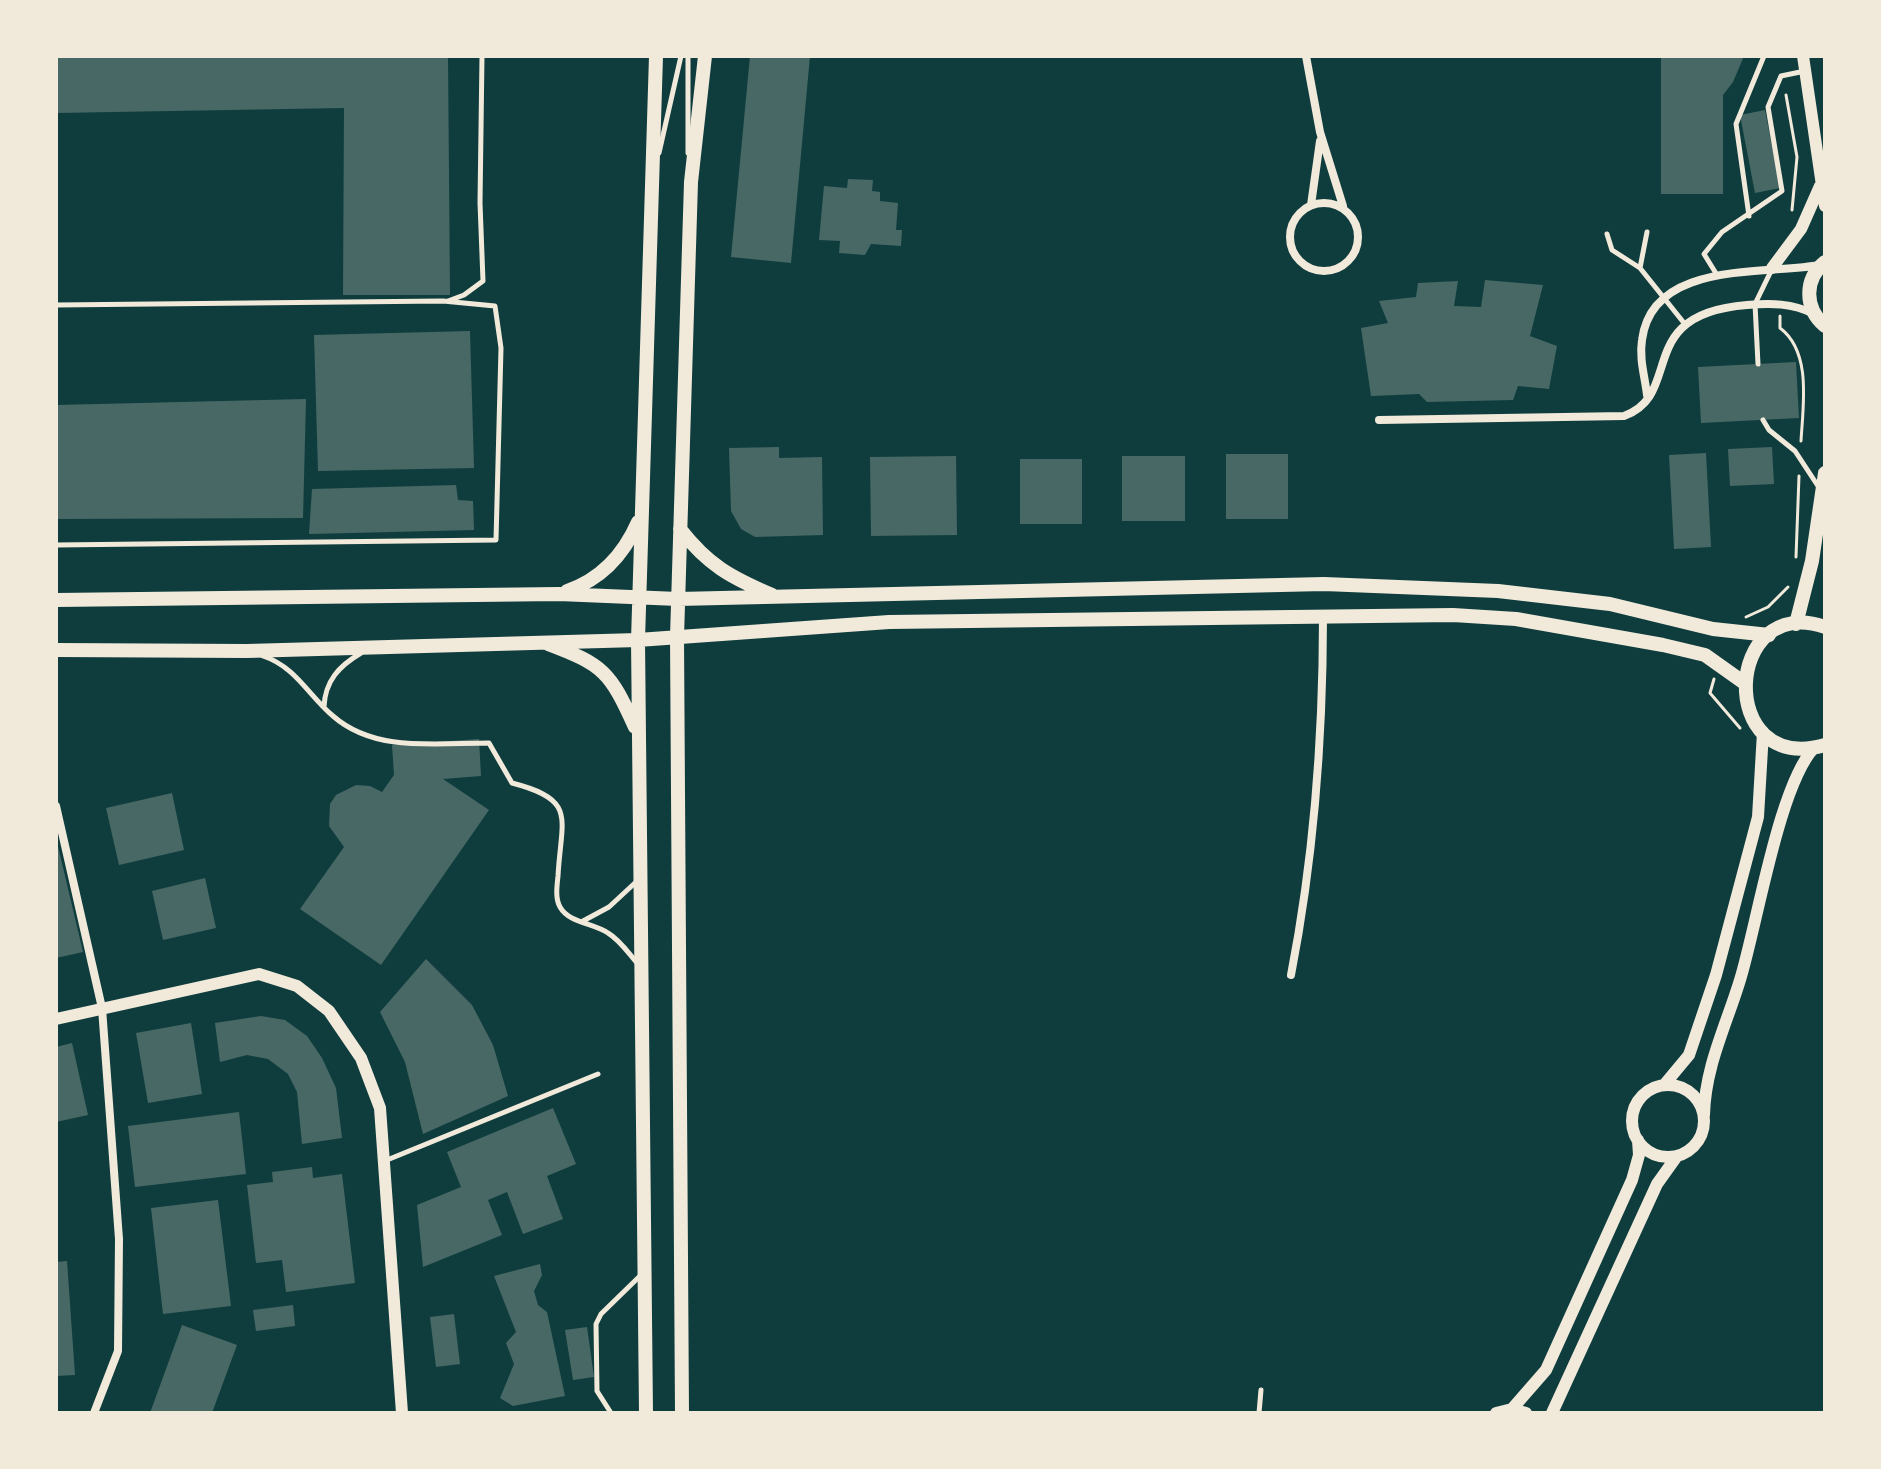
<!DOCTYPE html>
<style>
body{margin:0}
#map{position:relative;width:1881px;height:1469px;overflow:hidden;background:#0f3d3e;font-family:Poppins,sans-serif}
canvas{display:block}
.frame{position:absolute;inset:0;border:58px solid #f1e9da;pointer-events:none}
</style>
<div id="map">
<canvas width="1881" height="1469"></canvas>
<div class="frame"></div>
</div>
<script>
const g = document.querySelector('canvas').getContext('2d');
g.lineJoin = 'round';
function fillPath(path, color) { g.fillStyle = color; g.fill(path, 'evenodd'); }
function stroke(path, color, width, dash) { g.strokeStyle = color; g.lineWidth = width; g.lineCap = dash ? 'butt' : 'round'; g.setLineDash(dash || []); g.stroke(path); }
const building = new Path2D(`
 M56 56H448L450 295H343L344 108 56 113Z
 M750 56H810L791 263 731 257Z
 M1661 56H1744L1733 82 1723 95V194H1661Z
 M1765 110 1780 188 1755 193 1740 115Z
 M848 179 873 180 872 191 880 192V201L898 203 896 230H902L901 246 871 244 865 255 839 253 840 241 819 240 824 186 847 188Z
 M1485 280 1543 285 1530 336 1557 346 1549 389 1518 386 1513 400 1427 402 1419 394 1371 396 1361 328 1388 323 1379 301 1416 297 1418 283 1458 281 1454 306 1481 307Z
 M470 331 474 468 318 471 314 335Z
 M1796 362 1799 418 1701 423 1698 367Z
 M306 399 303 518 56 519V405Z
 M779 447V458L822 457 823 535 755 537 741 529 731 511 729 448Z
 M1772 447 1774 484 1730 486 1728 449Z
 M1706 453 1711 547 1674 549 1669 455Z
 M1226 454H1288V519H1226Z
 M956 456 957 535 871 536 870 457Z
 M1122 456H1185V521H1122Z
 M1020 459H1082V524H1020Z
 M456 485 458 500 473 501 474 530 309 534 312 489Z
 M479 739 481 776 443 779 489 810 381 965 300 909 344 847 329 826 330 804 336 795 356 785 370 786 382 792 394 775 392 745Z
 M172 793 184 850 119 865 106 808Z
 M56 838 83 952 56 958Z
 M205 878 216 928 163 940 152 891Z
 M426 959 472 1005 493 1045 508 1096 423 1134 405 1062 380 1012Z
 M261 1016 285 1020 307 1036 322 1058 336 1088 342 1138 302 1144 297 1092 288 1074 268 1059 247 1055 220 1062 215 1023Z
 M191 1023 202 1094 148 1103 136 1033Z
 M72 1043 88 1115 56 1122V1047Z
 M553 1108 576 1164 547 1176 563 1219 523 1234 507 1192 488 1200 502 1235 423 1267 417 1205 461 1187 447 1152Z
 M239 1112 246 1174 135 1187 128 1126Z
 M312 1167 313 1178 342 1174 355 1283 286 1292 282 1260 256 1263 247 1185 273 1182 272 1172Z
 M218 1200 231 1306 163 1314 151 1208Z
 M67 1261 75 1375 56 1376V1262Z
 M540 1264 542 1275 534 1291 538 1305 547 1312 565 1396 513 1406 500 1398 514 1364 506 1343 516 1332 494 1276Z
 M293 1305 295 1326 256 1331 253 1310Z
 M454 1314 460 1364 436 1367 430 1317Z
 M182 1325 237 1345 212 1413H150Z
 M587 1327 594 1377 573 1380 565 1330Z`);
const path = new Path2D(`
 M1786 95 1797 157 1792 210
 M1780 316V328C1812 352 1803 405 1801 441
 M1796 557 1799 476
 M1746 617 1768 607 1788 587
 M1714 679 1710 693 1740 728`);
const service = new Path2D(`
 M688 56V153
 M659 153 681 56
 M1749 216 1736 124 1764 56
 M1607 234 1612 250 1640 268 1684 323
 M1640 268 1647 232
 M1717 275 1704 254 1722 232 1782 191 1768 107 1781 76 1805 71
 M448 301 464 295 483 281 480 203 482 56
 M56 305 443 301 495 306 501 348 496 540 56 545
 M1758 364 1755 304 1772 269
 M1763 420 1769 430 1795 451 1818 486
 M263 656C296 667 308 695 333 716 375 753 437 743 489 743L512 783C578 800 561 818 558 876 557 886 555 898 560 907 569 923 593 923 608 933 620 940 629 954 638 964
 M324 707C325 681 339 666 361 653
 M583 921 609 907 636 882
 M387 1160 598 1074
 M611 1413 597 1391 596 1324 601 1314 642 1274
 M1259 1413 1261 1390`);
const minor = new Path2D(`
 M1306 56 1320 132 1343 206
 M1290 237a34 34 0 1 1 68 0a34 34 0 1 1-68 0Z
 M1311 205 1320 141
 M1647 395C1645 377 1639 359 1642 340 1652 260 1765 275 1820 265
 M1379 420 1624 416C1685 394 1632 314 1747 305 1771 303 1792 303 1814 314
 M56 806 102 1008 119 1239 118 1351 94 1413
 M1291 975C1314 857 1323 737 1323 617`);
const tertiary = new Path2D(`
 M1803 56 1825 206
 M1772 268 1801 229 1820 186
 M56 1019 259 974 297 986 329 1011 361 1058 380 1108 402 1413
 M1632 1121a36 36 0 1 1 72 0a36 36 0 1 1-72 0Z
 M1664 1085 1689 1055 1716 975 1758 817 1763 732
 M1704 1115C1705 1067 1726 1026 1740 980 1757 925 1779 785 1814 748
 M1512 1409 1546 1370 1632 1180 1639 1155 1638 1140
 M1496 1413 1512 1409 1526 1413
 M1552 1413 1657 1184 1677 1156`);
const secondary = new Path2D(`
 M1825 262C1804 279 1804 308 1825 326
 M680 529C708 565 730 577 772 595
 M567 591C602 579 624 554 638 522
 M56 600 559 594 678 599 1324 584 1498 591 1610 604 1713 629 1769 635
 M1796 624 1812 561 1825 473
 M1825 627C1724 592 1715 776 1825 745
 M548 644C604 665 610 672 635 727
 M56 650 247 651 638 640 889 622 1453 615 1516 619 1663 645 1705 655 1743 682
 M646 1413 638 640 656 56
 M682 1413 677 637 691 182 705 56`);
fillPath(building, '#486865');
stroke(path, '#f1e9da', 3);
stroke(service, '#f1e9da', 5);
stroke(minor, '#f1e9da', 8);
stroke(tertiary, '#f1e9da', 12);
stroke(secondary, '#f1e9da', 14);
</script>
